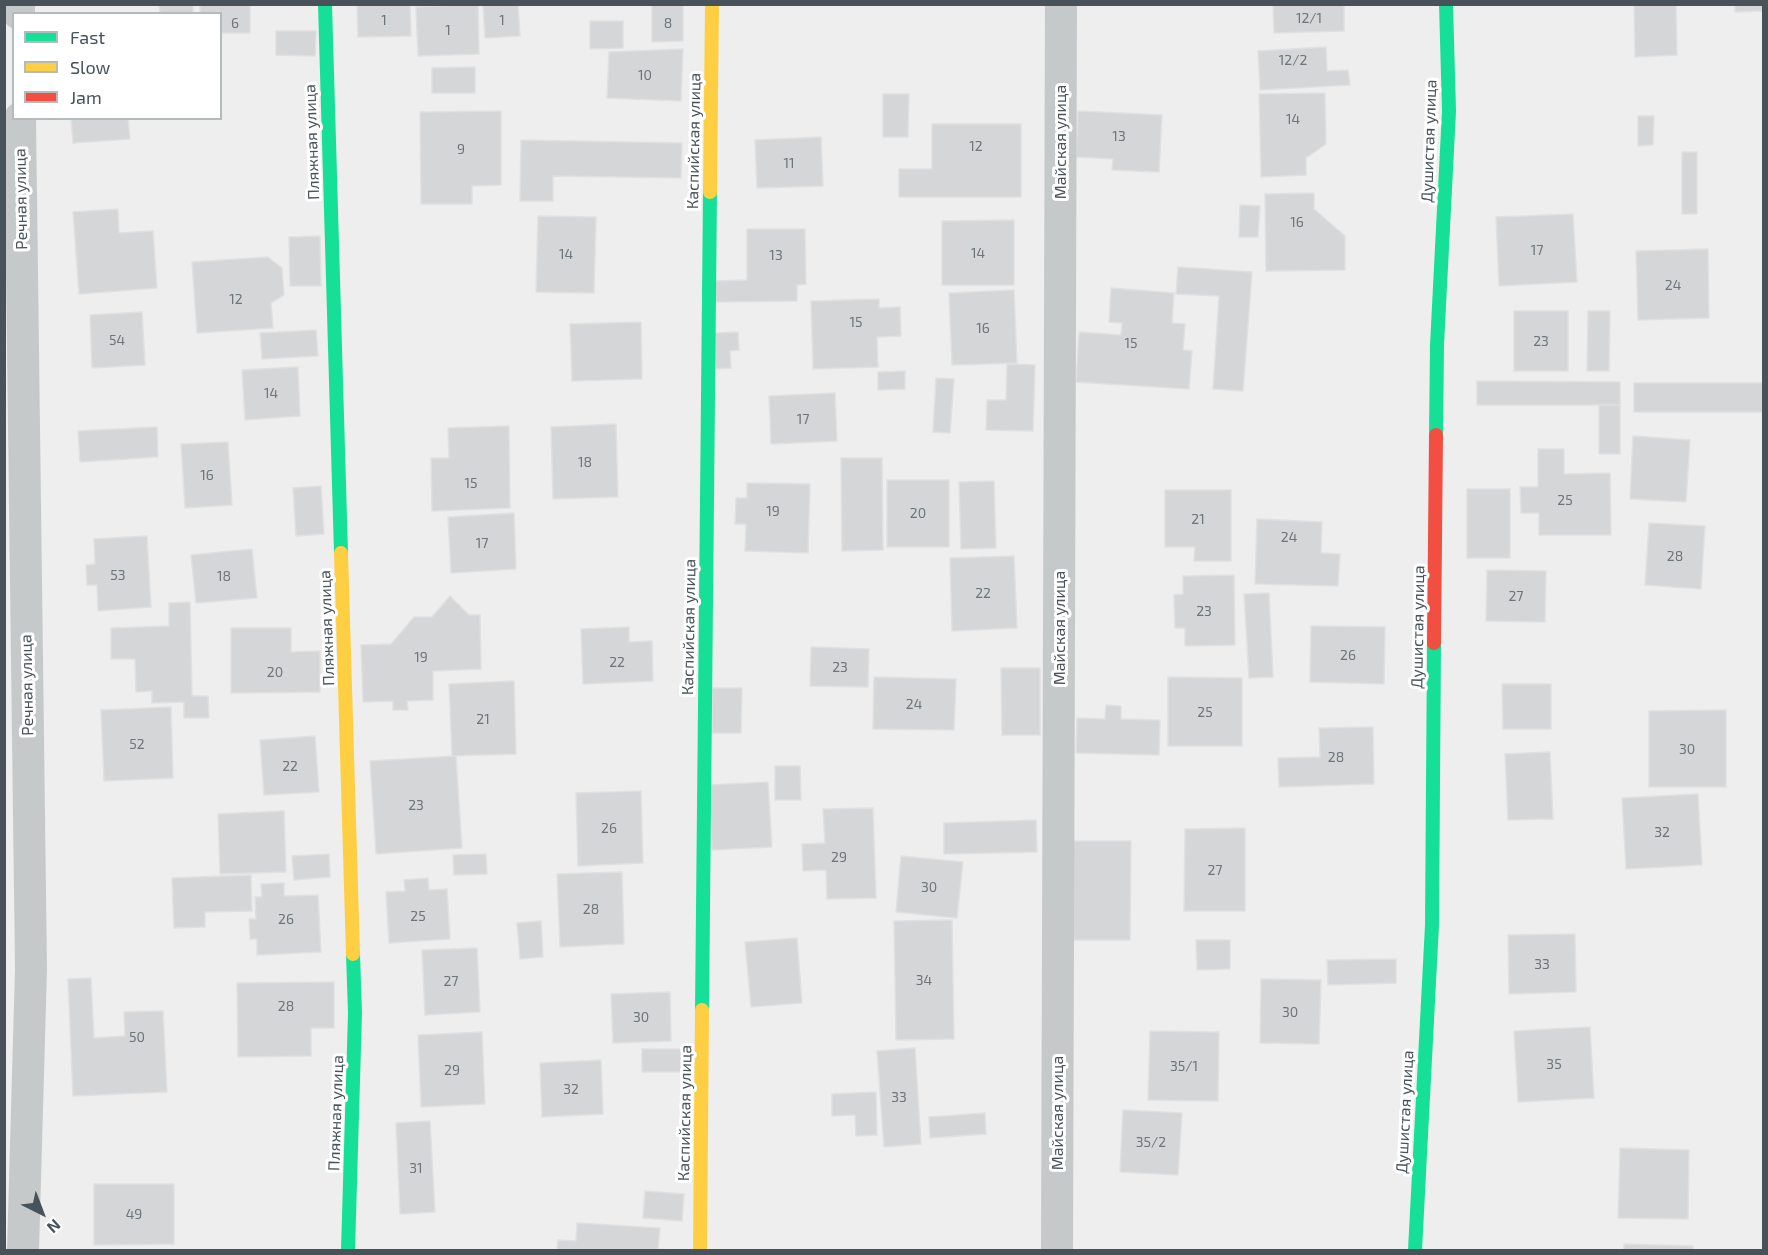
<!DOCTYPE html>
<meta charset="utf-8">
<style>
body{margin:0}
#map{position:relative;width:1768px;height:1255px;overflow:hidden;background:#efeeee;font-family:"Exo 2",sans-serif}
canvas{display:block}
.frame{position:absolute;inset:0;border:6px solid #475359;pointer-events:none}
.legend{position:absolute;left:12px;top:12px;width:210px;height:108px;box-sizing:border-box;background:#fff;border:2px solid #b5babd;margin:0;padding:8px 10px;list-style:none;font-size:18px;color:#475359}
.legend li{display:flex;align-items:center;gap:12px;height:30px}
.legend b{width:30px;border:2px solid #b5babd}
.north{position:absolute;left:12px;top:1183px;width:60px;height:60px;-webkit-text-stroke:4px #fff;paint-order:stroke;rotate:138deg;font-size:16px;font-weight:700;line-height:24px;text-align:center;color:#475359}
.north::after{content:'';display:block;margin:auto;width:21px;height:27px;background:#475359;clip-path:polygon(50% 0,100% 100%,50% 72%,0 100%)}
</style>
<div id="map">
<canvas width="1768" height="1255"></canvas>
<div class="frame"></div>
<ul class="legend">
<li><b style="height:8px;background:#16e098"></b>Fast</li>
<li><b style="height:8px;background:#ffcf43"></b>Slow</li>
<li><b style="height:8px;background:#f24e42"></b>Jam</li>
</ul>
<div class="north">N</div>
</div>
<script>
const g = document.querySelector('canvas').getContext('2d');
g.lineJoin = 'round';
function fillPath(path, color) { g.fillStyle = color; g.fill(path, 'evenodd'); }
function stroke(path, color, width, dash) { g.strokeStyle = color; g.lineWidth = width; g.lineCap = dash ? 'butt' : 'round'; g.setLineDash(dash || []); g.stroke(path); }
function write(font, color, halo, rows, align = 'center') {
  g.font = font + ' "Exo 2",sans-serif'; g.lineWidth = 6; g.setLineDash([]); g.textBaseline = 'middle'; g.strokeStyle = halo; g.fillStyle = color; for (const [text, x, y, turn = 0] of rows) {
    g.save(); g.translate(x, y); g.rotate((+turn || 0) * Math.PI / 180); g.textAlign = isNaN(turn) ? turn : align; if (halo) g.strokeText(text, 0, 0); g.fillText(text, 0, 0); g.restore();
  }
}
const building = new Path2D(`
 M159 4H193V14H160Z
 M200 4H250V33H220V14H200Z
 M357 4H410L411 36 358 37Z
 M478 4 479 54 418 56 416 7Z
 M483 4H518L520 36 485 38Z
 M652 4H683V41L652 42Z
 M1273 4H1344V31L1274 33Z
 M1634 4H1676L1677 55 1635 57Z
 M1735 4H1764V11L1735 12Z
 M590 21H623V48L590 49Z
 M276 31H316L315 56 276 55Z
 M1326 47 1327 71 1348 70 1350 85 1260 90 1258 51Z
 M683 49 681 101 607 98 609 52Z
 M475 67V93H432V68Z
 M1325 93 1326 144 1306 158V175L1261 177 1259 94Z
 M883 94H909L908 137H883Z
 M501 111V185L472 186V204H421L420 112Z
 M1078 111 1162 115 1159 172 1112 170 1113 159 1076 157Z
 M1638 116H1654L1653 145 1638 146Z
 M71 118H128L130 139 73 143Z
 M932 124H1021V197H899V169H932Z
 M821 137 823 186 757 188 755 140Z
 M521 140 682 143 681 178 553 176V201H520Z
 M1682 152H1697V214H1682Z
 M1314 193V209L1345 236V270L1266 271 1265 194Z
 M1240 205 1260 206 1258 237H1239Z
 M118 209 119 233 153 231 157 288 79 294 73 212Z
 M1573 214 1577 282 1499 286 1496 217Z
 M538 216 596 217 594 293 536 292Z
 M1014 220V285H942V221Z
 M747 229H805L806 284 797 285V301L715 302V281L747 280Z
 M320 236 321 286H290L289 237Z
 M1708 249 1709 318 1638 320 1636 251Z
 M268 257 282 268 284 295 271 303 273 328 197 333 192 262Z
 M1178 267 1252 272 1243 391 1213 389 1219 296 1176 294Z
 M1111 288 1174 293 1172 323 1185 324 1183 350 1192 351 1189 389 1076 382 1079 332 1121 335 1122 323 1109 322Z
 M1014 290 1017 363 952 365 949 293Z
 M879 299V308L900 307 901 336 877 337 878 367 813 369 811 301Z
 M1514 311H1568V371H1514Z
 M1588 311H1610L1609 371H1587Z
 M142 312 145 365 92 368 90 315Z
 M641 322 642 379 572 381 570 324Z
 M316 330 318 356 262 359 260 333Z
 M738 332 739 350 730 351 731 368 715 369 714 333Z
 M1007 364 1035 365 1033 431 986 430 987 400H1006Z
 M298 367 300 416 245 420 242 370Z
 M905 371V389L878 390V372Z
 M936 378 954 379 950 433 933 432Z
 M1477 381 1620 382V405H1477Z
 M1634 383H1764V412H1634Z
 M835 393 837 441 771 444 769 396Z
 M1599 405H1620V454H1599Z
 M616 424 618 497 553 499 551 427Z
 M509 426 510 508 432 511 431 458H449L448 428Z
 M157 427 158 457 80 462 78 431Z
 M1633 436 1690 440 1686 502 1630 499Z
 M228 442 232 505 185 508 181 444Z
 M1538 449H1564V474L1610 473 1611 535H1539V513H1521L1520 487H1538Z
 M841 458H882L883 550 842 551Z
 M887 480H949V547H887Z
 M994 481 996 548 961 549 959 482Z
 M747 483 810 484 808 553 745 551 746 524H735L736 498H747Z
 M321 486 324 534 296 536 293 488Z
 M1467 489H1510V558H1467Z
 M1165 490H1231V561H1194L1195 547H1165Z
 M514 513 516 569 451 573 448 517Z
 M1257 519 1322 522 1321 553 1340 554 1338 586 1255 584Z
 M1649 523 1705 526 1701 589 1645 585Z
 M147 536 151 607 98 611 97 585H87L86 565 95 564 94 539Z
 M252 549 257 598 196 603 191 555Z
 M1014 556 1017 628 952 631 950 558Z
 M1487 570 1546 571 1545 622 1486 621Z
 M1234 575 1235 645 1185 646V628H1175L1174 595 1183 594V576Z
 M1269 593 1273 677 1249 678 1244 594Z
 M450 596 469 615H480L481 669 433 671V700L407 701 408 710H393V701L363 702 361 645 391 644 414 617H432Z
 M190 602 192 696H208L209 718H184V702L152 703V691L136 692 135 659H111V628L169 626V603Z
 M1311 626 1385 627 1384 684 1310 682Z
 M629 627V642L652 641 653 681 583 684 581 629Z
 M231 628H291V652L320 651V692L231 693Z
 M811 647 869 649 868 687 810 686Z
 M1001 668H1040V735H1002Z
 M874 677 956 679 954 730 873 729Z
 M1168 677 1242 678V746H1168Z
 M514 681 516 754 452 756 449 684Z
 M1502 684H1551V729H1503Z
 M712 688H742L741 733H712Z
 M1106 705 1121 706V719L1160 720 1159 755 1076 753 1077 718 1105 719Z
 M171 707 173 778 104 781 101 710Z
 M1726 710V787H1649V711Z
 M1373 727 1374 784 1279 787 1278 758 1320 757 1319 728Z
 M315 736 319 792 264 795 260 740Z
 M1550 752 1553 819 1508 820 1505 754Z
 M456 756 462 848 376 854 370 761Z
 M775 766H800L801 800H775Z
 M768 782 772 847 712 850 709 785Z
 M641 791 643 863 578 866 576 793Z
 M1698 794 1702 865 1626 869 1622 798Z
 M873 808 876 898 827 899 826 870 803 871 802 844 825 843 823 809Z
 M284 811 286 872 220 874 218 814Z
 M1036 820 1037 852 944 854V823Z
 M1245 828V911H1184L1185 829Z
 M1071 841H1131L1130 940H1070Z
 M329 854 330 877 294 880 292 856Z
 M486 854 487 874 454 875 453 855Z
 M901 856 963 862 957 918 896 912Z
 M622 872 624 944 560 947 557 874Z
 M251 875 252 911 205 912V927L174 928 172 878Z
 M428 878 429 890 447 889 450 939 389 943 386 892 405 891 404 880Z
 M284 883V896L318 895 321 952 257 955V939H250L249 919H256L255 897H262L261 884Z
 M952 920 954 1039 896 1040 894 921Z
 M541 921 543 957 520 959 517 923Z
 M1575 934 1576 992 1509 994 1508 935Z
 M797 938 802 1003 751 1007 745 942Z
 M1196 940H1230V969L1197 970Z
 M477 948 480 1012 425 1015 422 950Z
 M1396 959V983L1328 985 1327 960Z
 M91 978 94 1038 125 1036 124 1012 163 1011 167 1092 73 1096 68 979Z
 M1261 979 1321 980 1319 1044 1260 1043Z
 M334 982V1028H311V1056L238 1057 237 983Z
 M670 992 671 1041 613 1043 611 994Z
 M1590 1027 1594 1098 1518 1102 1514 1031Z
 M1150 1031 1219 1032 1218 1101 1148 1100Z
 M482 1032 485 1104 421 1107 418 1035Z
 M915 1048 921 1144 884 1147 877 1051Z
 M642 1049H682V1072H642Z
 M601 1060 603 1114 542 1117 540 1063Z
 M876 1092 877 1135 856 1136 855 1115 832 1116V1094Z
 M1123 1110 1182 1113 1178 1175 1120 1172Z
 M985 1113 986 1134 930 1138 929 1117Z
 M430 1121 435 1212 400 1214 396 1123Z
 M1620 1148 1689 1150 1688 1219 1618 1218Z
 M94 1184H174V1244L94 1245Z
 M645 1191 684 1194 682 1221 643 1218Z
 M577 1223 660 1228 658 1249 670 1250H557L558 1240 576 1241Z
 M1624 1244 1693 1246V1250H1624Z`);
const street = new Path2D(`
 M19 4V14
 M20 118 31 969 23 1250
 M1057 1250 1061 4`);
const fast = new Path2D(`
 M325 4 341 553
 M1436 435 1437 345 1449 111 1446 4
 M702 1010 710 192
 M348 1250 355 1013 353 954
 M1415 1250 1432 925 1434 643`);
const slow = new Path2D(`
 M710 192 712 4
 M341 553 353 954
 M700 1250 702 1010`);
const jam = new Path2D(`
 M1434 643 1436 435`);
const numberNames = [
 ["12/1",1309,18],
 ["1",384,20],
 ["1",502,20],
 ["6",235,23],
 ["8",668,23],
 ["1",448,30],
 ["12/2",1293,60],
 ["10",645,75],
 ["14",1293,119],
 ["13",1119,136],
 ["12",976,146],
 ["9",461,149],
 ["11",789,163],
 ["16",1297,222],
 ["17",1537,250],
 ["14",978,253],
 ["14",566,254],
 ["13",776,255],
 ["24",1673,285],
 ["12",236,299],
 ["15",856,322],
 ["16",983,328],
 ["54",117,340],
 ["23",1541,341],
 ["15",1131,343],
 ["14",271,393],
 ["17",803,419],
 ["18",585,462],
 ["16",207,475],
 ["15",471,483],
 ["25",1565,500],
 ["19",773,511],
 ["20",918,513],
 ["21",1198,519],
 ["24",1289,537],
 ["17",482,543],
 ["28",1675,556],
 ["53",118,575],
 ["18",224,576],
 ["22",983,593],
 ["27",1516,596],
 ["23",1204,611],
 ["26",1348,655],
 ["19",421,657],
 ["22",617,662],
 ["23",840,667],
 ["20",275,672],
 ["24",914,704],
 ["25",1205,712],
 ["21",483,719],
 ["52",137,744],
 ["30",1687,749],
 ["28",1336,757],
 ["22",290,766],
 ["23",416,805],
 ["26",609,828],
 ["32",1662,832],
 ["29",839,857],
 ["27",1215,870],
 ["30",929,887],
 ["28",591,909],
 ["25",418,916],
 ["26",286,919],
 ["33",1542,964],
 ["34",924,980],
 ["27",451,981],
 ["28",286,1006],
 ["30",1290,1012],
 ["30",641,1017],
 ["50",137,1037],
 ["35",1554,1064],
 ["35/1",1184,1066],
 ["29",452,1070],
 ["32",571,1089],
 ["33",899,1097],
 ["35/2",1151,1142],
 ["31",416,1168],
 ["49",134,1214]
];
const streetNames = [
 ["Каспийская улица",694,141,-89],
 ["Душистая улица",1429,141,-88],
 ["Пляжная улица",312,142,-92],
 ["Майская улица",1061,142,-90],
 ["Речная улица",21,199,-91],
 ["Каспийская улица",689,627,-89],
 ["Душистая улица",1418,627,-89],
 ["Пляжная улица",327,628,-92],
 ["Майская улица",1060,628,-90],
 ["Речная улица",27,685,-91],
 ["Душистая улица",1405,1112,-87],
 ["Пляжная улица",336,1113,-88],
 ["Каспийская улица",685,1113,-89],
 ["Майская улица",1058,1113,-90]
];
fillPath(building, '#d5d6d7');
stroke(building, '#e0e0e1', 1.5);
stroke(street, '#c6c9ca', 32);
stroke(fast, '#16e098', 14);
stroke(slow, '#ffcf43', 14);
stroke(jam, '#f24e42', 14);
write('14px', '#6c757a', null, numberNames);
write('16px', '#475359', '#fff', streetNames);
</script>
